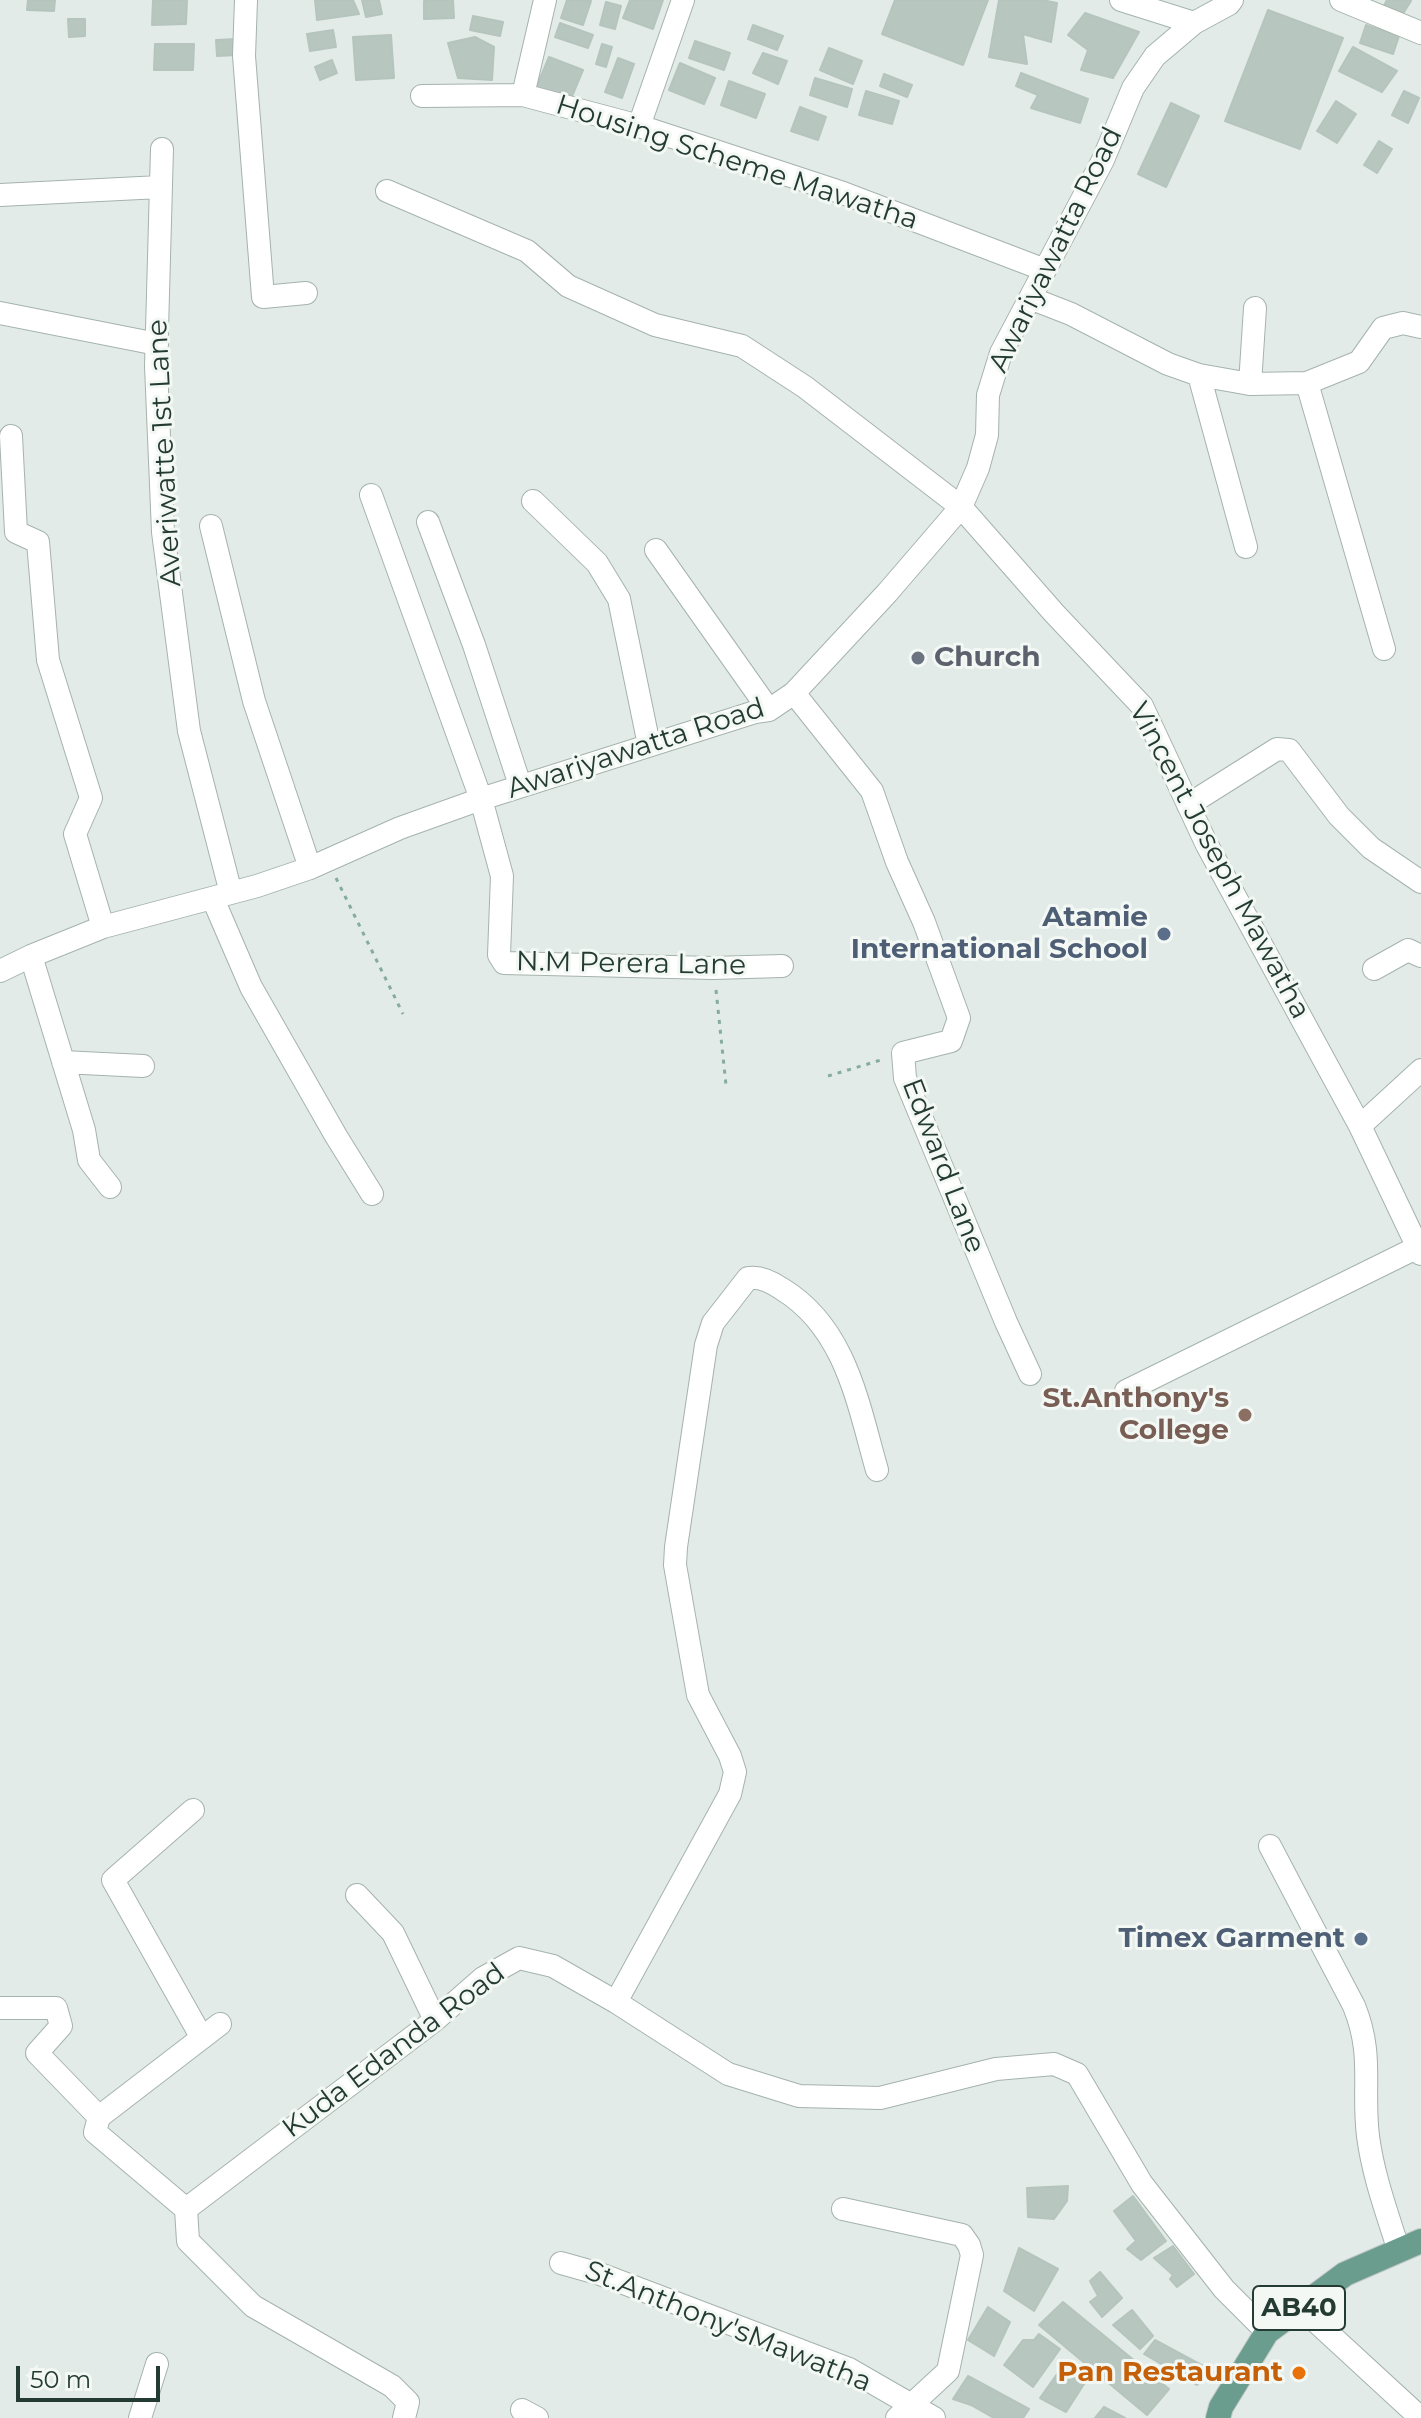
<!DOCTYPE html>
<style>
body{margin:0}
#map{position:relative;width:1421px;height:2418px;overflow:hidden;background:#e2ebe7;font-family:Montserrat,sans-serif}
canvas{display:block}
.scale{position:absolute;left:16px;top:2366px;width:144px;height:36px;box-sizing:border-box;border:4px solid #243b33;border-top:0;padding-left:10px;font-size:24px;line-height:28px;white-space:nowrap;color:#243b33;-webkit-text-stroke:6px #f3f8f5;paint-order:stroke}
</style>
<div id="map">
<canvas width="1421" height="2418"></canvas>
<div class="scale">50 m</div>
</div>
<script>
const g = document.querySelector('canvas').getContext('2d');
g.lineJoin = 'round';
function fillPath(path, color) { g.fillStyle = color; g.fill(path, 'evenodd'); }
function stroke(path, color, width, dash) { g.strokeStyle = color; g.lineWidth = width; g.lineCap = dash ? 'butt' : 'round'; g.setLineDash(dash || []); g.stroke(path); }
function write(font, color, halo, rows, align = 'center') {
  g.font = font + ' Montserrat,sans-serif'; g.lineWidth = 6; g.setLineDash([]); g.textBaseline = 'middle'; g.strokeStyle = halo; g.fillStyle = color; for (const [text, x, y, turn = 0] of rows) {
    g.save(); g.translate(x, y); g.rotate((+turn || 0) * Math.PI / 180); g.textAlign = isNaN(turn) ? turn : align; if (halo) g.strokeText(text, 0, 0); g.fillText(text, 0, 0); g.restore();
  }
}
const building = new Path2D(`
 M28 0H55L54 11 27 10Z
 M153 0H187L186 24 152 25Z
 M315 0H353L359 14 317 20Z
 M362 0H379L382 14 366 17Z
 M453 0 454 18 424 19V1Z
 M567 0 591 1 583 25 561 18Z
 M630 0H663L653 29 623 18Z
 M895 0H988L963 65 882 34Z
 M999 0H1042L1057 3 1051 42 1023 34 1027 64 989 57Z
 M1387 0H1410L1411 1 1399 20 1382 9Z
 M606 2 621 6 615 29 600 25Z
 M1268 10 1343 38 1300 149 1225 121Z
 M1085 13 1139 32 1113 78 1081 70 1088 50 1068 35Z
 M473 16 503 22 500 36 470 30Z
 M68 19H85V36L69 37Z
 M560 23 593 35 588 48 555 37Z
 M753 25 783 36 777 50 748 39Z
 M1366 25 1399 36 1393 54 1360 43Z
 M333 30 336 47 310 51 307 34Z
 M391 35 394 78 356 80 353 37Z
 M475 37 494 47 492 80 458 78 448 43Z
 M237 39V55L217 56 216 40Z
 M695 41 730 53 724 70 689 58Z
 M155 44H194L193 70H154Z
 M602 44 612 47 606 67 596 64Z
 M1353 47 1397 71 1382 92 1339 71Z
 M829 48 862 61 853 84 820 70Z
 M763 53 787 61 778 84 753 73Z
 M549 57 583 70 570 101 536 88Z
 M618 58 634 64 622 98 605 92Z
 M332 60 337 73 320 80 315 67Z
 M680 63 715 78 704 104 669 90Z
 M1021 73 1088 99 1080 123 1031 108 1038 95 1016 86Z
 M884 74 912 85 907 97 880 86Z
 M815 78 852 89 847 107 810 95Z
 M729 81 765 94 756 118 721 105Z
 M866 91 899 101 892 124 859 115Z
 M1404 91 1419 98 1408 123 1392 115Z
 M1336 101 1356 114 1337 143 1317 131Z
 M1171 103 1199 116 1166 187 1138 174Z
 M800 107 826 117 818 140 791 131Z
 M1379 141 1392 149 1377 173 1364 165Z
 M1068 2186 1067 2201 1054 2219 1028 2217 1027 2188Z
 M1133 2196 1166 2241 1141 2260 1127 2249 1136 2241 1114 2211Z
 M1173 2246 1194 2274 1177 2287 1170 2279 1173 2275 1154 2258Z
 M1019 2248 1058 2269 1034 2311 1004 2291Z
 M1100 2272 1122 2298 1102 2317 1090 2302 1098 2296 1090 2281Z
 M1063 2302 1169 2389 1147 2415 1039 2325Z
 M988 2307 1010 2322 994 2356 968 2340Z
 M1132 2310 1153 2336 1140 2349 1113 2325Z
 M1039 2334 1060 2349 1033 2387 1004 2365 1023 2340H1034Z
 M1155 2340 1207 2368 1197 2385 1144 2354Z
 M1067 2360 1086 2381 1066 2412 1040 2398Z
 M968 2376 1029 2409 1023 2418H994L971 2405 953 2399Z
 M1104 2407 1125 2418H1095Z`);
const path = new Path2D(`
 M336 878 403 1014
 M716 990 726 1085
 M828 1076 881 1060`);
const minor = new Path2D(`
 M246 0 244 56 263 297 306 293
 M1121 0 1194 23
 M1341 0 1421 33
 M523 95 545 0
 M422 96 523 95 639 126 843 193 1045 270
 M639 126 683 0
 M162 149 156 366 163 532 189 731 231 893
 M387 191 527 251 568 286 655 325 742 346 805 387 961 507 1054 613 1142 706 1207 845 1360 1126 1421 1254
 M0 195 160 187
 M1030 298 1071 314 1168 364 1199 375 1250 384 1307 383 1359 362 1383 328 1403 323 1421 327
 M0 313 157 344
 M1199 375 1246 547
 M1307 383 1384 649
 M1250 384 1255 308
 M11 436 16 532 38 542 48 660 91 798 75 834 103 927
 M371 495 481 799 502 876 499 955 504 963 713 968 782 966
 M533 501 597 563 619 599 649 745
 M428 522 474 645 520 785
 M211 526 254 701 310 868
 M656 550 769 710
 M794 693 872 791 897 862 924 922 959 1018 951 1041 903 1053 905 1078 1006 1322 1030 1374
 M1188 805 1277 749 1289 750 1339 816 1371 848 1421 882
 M213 899 251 987 336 1136 372 1194
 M31 956 84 1130 89 1160 110 1187
 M1374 969 1408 950 1421 956
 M0 971 31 956 103 927 257 886 310 868 400 828 481 799 755 712 769 710 794 693 887 593 961 507 978 468 987 435 988 395 1001 353 1103 160 1133 88 1155 56 1194 23 1229 4 1232 0
 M63 1062 143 1066
 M1360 1126 1421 1070
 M1126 1391 1418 1247
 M193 1810 113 1880 202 2038
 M1270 1846 1354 2006C1374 2055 1362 2087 1368 2136 1373 2175 1387 2213 1399 2251
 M357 1895 393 1933 435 2020
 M616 2002 730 1794 735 1772 730 1756 698 1695 675 1565 676 1547 706 1345 713 1323 748 1278C761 1276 772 1282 782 1289 846 1328 858 1404 877 1470
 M0 2008H56L61 2026 37 2053 99 2117
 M220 2024 99 2117 95 2132 186 2209 188 2241 253 2306 392 2386 408 2402 404 2418
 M186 2209 435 2020 483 1978 519 1958 553 1966 616 2002 728 2074 799 2096 880 2098 996 2069 1054 2064 1077 2074 1142 2184 1224 2289 1267 2332
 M843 2209 962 2235 969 2245 972 2255 948 2371 897 2418
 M561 2263 600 2274 849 2369 934 2418
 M1300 2307 1413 2411
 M522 2410 537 2418
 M140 2418 157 2364`);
const major = new Path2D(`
 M1218 2418 1221 2407 1267 2332 1345 2274 1421 2241`);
const markers = [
 [918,658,8,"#6b7280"],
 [1164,934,8,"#5c6f8a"],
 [1245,1415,8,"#8d6e63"],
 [1361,1939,8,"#5c6f8a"],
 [1299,2373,8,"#e8710a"]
];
const shields = [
 [1299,2308,92]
];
const shieldNames = [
 ["AB40",1299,2308]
];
const streetNames = [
 ["Housing Scheme Mawatha",737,163,18],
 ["Awariyawatta Road",1056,250,-64],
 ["Averiwatte 1st Lane",165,453,-93],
 ["Awariyawatta Road",636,749,-18],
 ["Vincent Joseph Mawatha",1219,861,62],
 ["N.M Perera Lane",631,964,1],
 ["Edward Lane",943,1166,69],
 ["Kuda Edanda Road",394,2051,-37],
 ["St.Anthony'sMawatha",728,2327,22]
];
const worshipNames = [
 ["Church",934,658]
];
const serviceNames = [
 ["Atamie",1148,918],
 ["International School",1148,950],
 ["Timex Garment",1345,1939]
];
const educationNames = [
 ["St.Anthony's",1229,1399],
 ["College",1229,1431]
];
const foodNames = [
 ["Pan Restaurant",1283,2373]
];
fillPath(building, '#b8c6c0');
stroke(building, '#b5c4bd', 2);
stroke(minor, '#a5b3ad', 24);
stroke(major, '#c2c8c6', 26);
stroke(path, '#85ac9e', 3, [4, 6]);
stroke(minor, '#fff', 22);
stroke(major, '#6a9d8d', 24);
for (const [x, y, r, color] of markers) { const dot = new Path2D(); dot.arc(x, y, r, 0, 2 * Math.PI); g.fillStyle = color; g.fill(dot); stroke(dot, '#f3f8f5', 3); }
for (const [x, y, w] of shields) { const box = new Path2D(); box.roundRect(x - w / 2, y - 22, w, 44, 6); g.fillStyle = '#f3f8f5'; g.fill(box); stroke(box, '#243b33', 2); }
write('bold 26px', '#243b33', null, shieldNames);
write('28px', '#243b33', '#f3f8f5', streetNames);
write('bold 28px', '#5b616d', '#f3f8f5', worshipNames, 'left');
write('bold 28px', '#4e5e75', '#f3f8f5', serviceNames, 'right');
write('bold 28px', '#785e54', '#f3f8f5', educationNames, 'right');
write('bold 28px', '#c56008', '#f3f8f5', foodNames, 'right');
</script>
